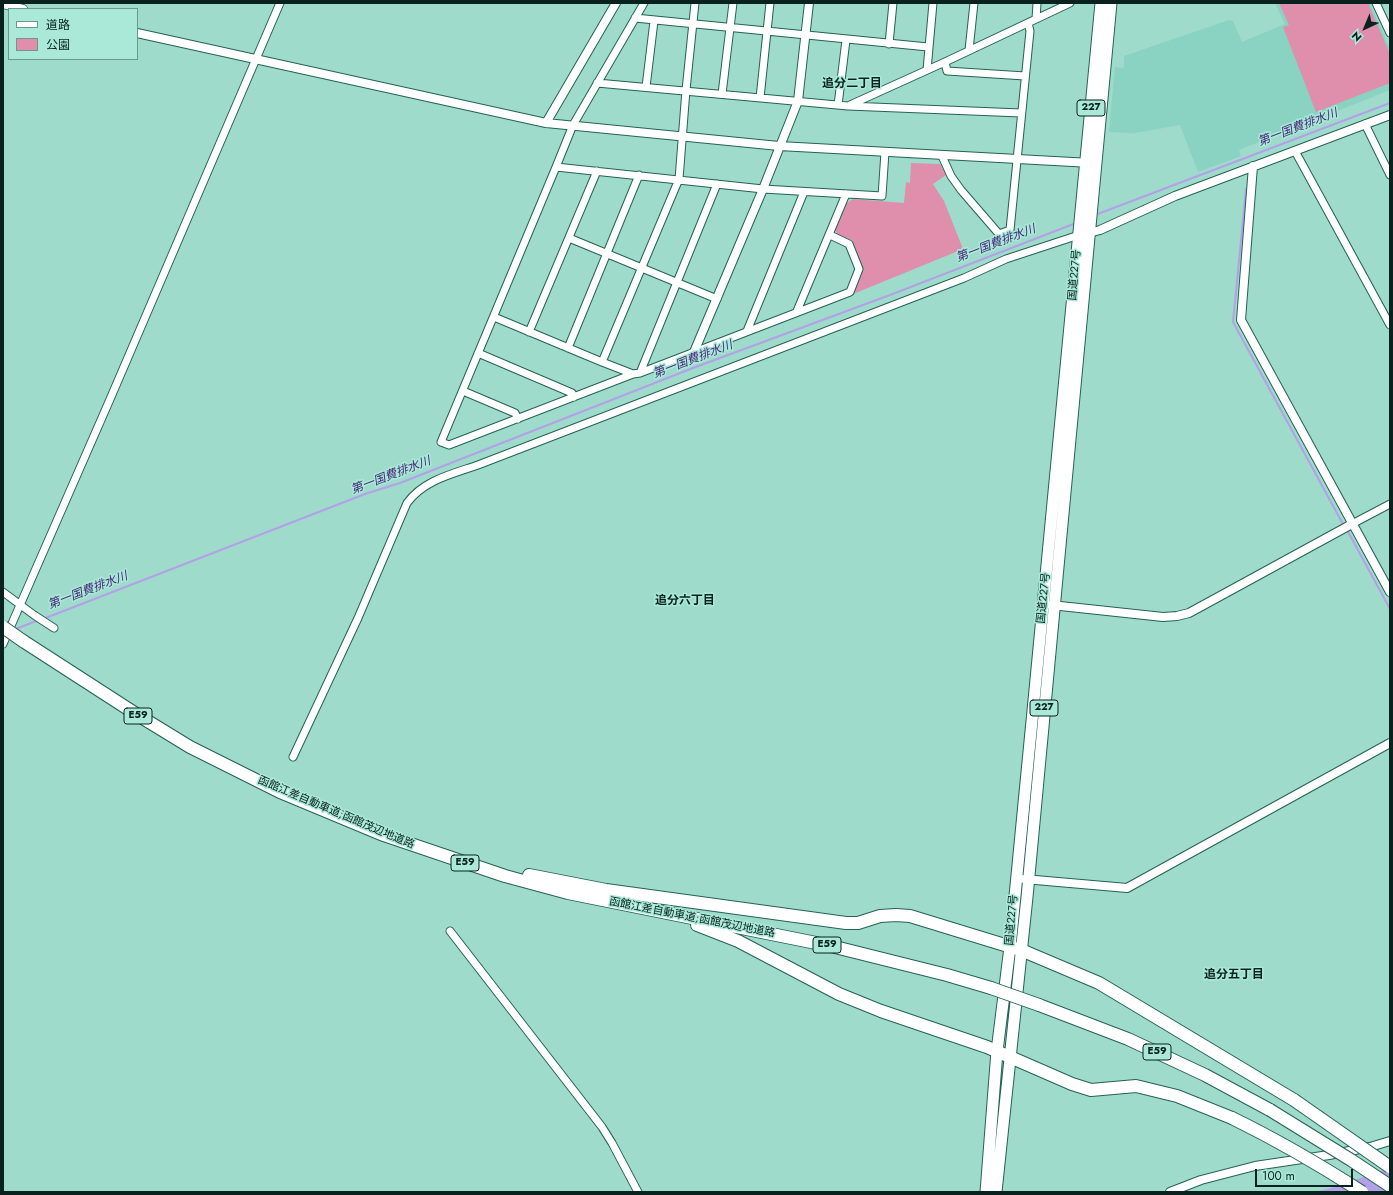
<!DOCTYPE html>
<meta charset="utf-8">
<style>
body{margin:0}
#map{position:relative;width:1393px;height:1195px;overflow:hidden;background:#9edbcb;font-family:Jost,"Noto Sans JP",sans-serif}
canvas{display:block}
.frame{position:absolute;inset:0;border:4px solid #09221d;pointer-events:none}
.legend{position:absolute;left:8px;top:8px;width:130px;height:52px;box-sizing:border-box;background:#aae9d8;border:1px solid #6a998d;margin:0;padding:5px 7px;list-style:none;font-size:12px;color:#09221d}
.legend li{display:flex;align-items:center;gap:8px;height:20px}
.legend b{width:20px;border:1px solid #6a998d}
.north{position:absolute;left:1345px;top:8px;width:40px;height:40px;-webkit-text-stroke:3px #aae9d8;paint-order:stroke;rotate:224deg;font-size:11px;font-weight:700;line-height:16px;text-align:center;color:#09221d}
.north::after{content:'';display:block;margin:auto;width:14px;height:18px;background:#09221d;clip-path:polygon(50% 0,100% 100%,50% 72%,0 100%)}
.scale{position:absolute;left:1255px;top:1169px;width:98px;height:18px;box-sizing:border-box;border:2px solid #09221d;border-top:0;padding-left:5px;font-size:12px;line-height:14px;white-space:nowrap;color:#09221d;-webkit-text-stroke:3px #aae9d8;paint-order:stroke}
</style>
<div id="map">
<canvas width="1393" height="1195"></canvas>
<div class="frame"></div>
<ul class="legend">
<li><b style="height:5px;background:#fff"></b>道路</li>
<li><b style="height:11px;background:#df8eab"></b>公園</li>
</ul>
<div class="north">N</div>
<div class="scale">100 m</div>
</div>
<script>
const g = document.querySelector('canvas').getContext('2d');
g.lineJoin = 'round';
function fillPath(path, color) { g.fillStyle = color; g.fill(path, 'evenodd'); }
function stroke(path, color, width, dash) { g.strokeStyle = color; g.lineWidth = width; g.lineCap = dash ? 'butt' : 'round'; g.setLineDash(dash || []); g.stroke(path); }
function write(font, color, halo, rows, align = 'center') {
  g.font = font + ' Jost,"Noto Sans JP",sans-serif'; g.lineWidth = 3; g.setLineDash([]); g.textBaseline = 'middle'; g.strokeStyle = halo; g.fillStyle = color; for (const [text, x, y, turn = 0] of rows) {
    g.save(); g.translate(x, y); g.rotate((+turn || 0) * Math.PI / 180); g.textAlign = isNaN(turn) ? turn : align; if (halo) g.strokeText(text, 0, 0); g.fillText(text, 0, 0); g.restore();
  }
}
const built = new Path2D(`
 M1275 3H1370L1390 49V90L1239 150 1241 156 1198 172 1180 125 1135 133 1109 132 1115 67 1124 68V56L1229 20 1233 21 1242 42 1285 24Z`);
const green = new Path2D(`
 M1279 3H1368L1390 54V83L1316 112 1283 27 1289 25Z
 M911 163 940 164 946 175 933 184 944 201 963 249 853 294 863 269 852 240 838 235 835 230 846 204 853 199 904 203 906 182 910 183Z`);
const water = new Path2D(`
 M1390 1168V1192H1313L1328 1189Z`);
const stream = new Path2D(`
 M1246 189 1233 322 1344 526
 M1095 215 1390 103
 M1347 530 1390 609
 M43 619 365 494 400 483 693 368 890 295 1076 223
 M13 630 39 620`);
const minor = new Path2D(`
 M644 3 573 125 556 167 763 189 882 196 885 152
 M695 3 686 90 679 179 602 362 633 374 640 373 850 292 859 269 849 244 830 235
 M1376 3 1390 33
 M635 18 928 47
 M1036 19 1037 3
 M889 44 893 3
 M969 50 974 3
 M945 62 947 71 1025 76
 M927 70 933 3
 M597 83 848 106 1021 113
 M646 87 654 21
 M722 94 733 3
 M760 98 770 3
 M838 105 846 40
 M850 105 945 62 1070 3
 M1365 124 1390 175
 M1295 151 1390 325
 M942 156 951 176 961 190 999 234 1010 230 1030 31 1028 23
 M556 167 441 442 449 445 633 374
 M569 238 717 299
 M797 311 846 194
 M494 317 602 362
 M747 331 804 192
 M529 332 597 171
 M568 348 639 175
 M478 353 572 393 574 397
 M640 373 717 184
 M463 391 515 413 518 419
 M1352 524 1390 504
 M3 592 34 615 54 628
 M3 644 111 397 280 3
 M293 757 358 618 407 503C424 480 452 474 478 465L964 278 1006 259 1082 234
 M450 931 602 1127 612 1143 638 1192`);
const tertiary = new Path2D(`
 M3 4 23 9
 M137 33 546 123 779 146 1091 163
 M546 123 616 3
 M1253 166 1241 320 1390 592
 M1089 233 1100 230 1175 196 1390 115
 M694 352 763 189 798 101 809 3
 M1051 605 1163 617 1177 616 1189 613 1352 524
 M1024 879 1127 888 1390 743
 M1170 1192 1201 1180 1255 1166 1329 1155 1370 1147 1390 1141`);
const trunk = new Path2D(`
 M986 1192 997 1051 1010 947 1032 721 1101 3
 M996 1192 1027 897 1111 3`);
const motorway = new Path2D(`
 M23 641 136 714 190 747 280 792 381 834 505 876 568 893 831 946 947 975 991 988
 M529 875 606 890 846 923H858L880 916 896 915 910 916 1021 950 1099 983 1294 1100
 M697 925 738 941 839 994 881 1011 987 1047 1072 1084 1091 1090 1136 1086 1177 1096 1232 1118
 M1039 1005 1128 1039 1205 1075 1270 1110`);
const motorwayBridge = new Path2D(`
 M3 627 23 641
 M991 988 1039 1005
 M1294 1100 1390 1167
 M1270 1110 1351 1160 1390 1186
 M1232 1118C1277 1140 1320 1165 1362 1192`);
const shields = [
 [1091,108,28],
 [1044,708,28],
 [138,716,28],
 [465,863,28],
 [827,945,28],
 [1157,1052,28]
];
const shieldNames = [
 ["227",1091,108],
 ["227",1044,708],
 ["E59",138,716],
 ["E59",465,863],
 ["E59",827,945],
 ["E59",1157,1052]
];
const streetNames = [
 ["国道227号",1075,275,-85],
 ["国道227号",1044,598,-84],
 ["函館江差自動車道;函館茂辺地道路",336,813,23],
 ["函館江差自動車道;函館茂辺地道路",692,918,11],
 ["国道227号",1012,920,-85]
];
const neighbourhoodNames = [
 ["追分二丁目",852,84],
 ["追分六丁目",685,601],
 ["追分五丁目",1234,975]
];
const waterNames = [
 ["第一国費排水川",1298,128,-21],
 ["第一国費排水川",996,244,-21],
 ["第一国費排水川",693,360,-21],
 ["第一国費排水川",391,476,-21],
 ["第一国費排水川",88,591,-21]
];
fillPath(built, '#8ad2c1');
fillPath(green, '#df8eab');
fillPath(water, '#b4a0e8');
stroke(stream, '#b4a0e8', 2);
stroke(minor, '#246255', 9);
stroke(tertiary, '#246255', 10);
stroke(trunk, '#246255', 13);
stroke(motorway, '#246255', 14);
stroke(minor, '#fff', 7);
stroke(tertiary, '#fff', 8);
stroke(trunk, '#fff', 11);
stroke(motorway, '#fff', 12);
stroke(motorwayBridge, '#246255', 14, []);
stroke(motorwayBridge, '#fff', 12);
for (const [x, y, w] of shields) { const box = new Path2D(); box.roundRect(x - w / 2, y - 8, w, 16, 3); g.fillStyle = '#aae9d8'; g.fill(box); stroke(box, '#09221d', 1); }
write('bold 10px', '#09221d', null, shieldNames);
write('11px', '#09221d', '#aae9d8', streetNames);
write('bold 12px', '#09221d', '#aae9d8', neighbourhoodNames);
write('italic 12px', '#462679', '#aae9d8', waterNames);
</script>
